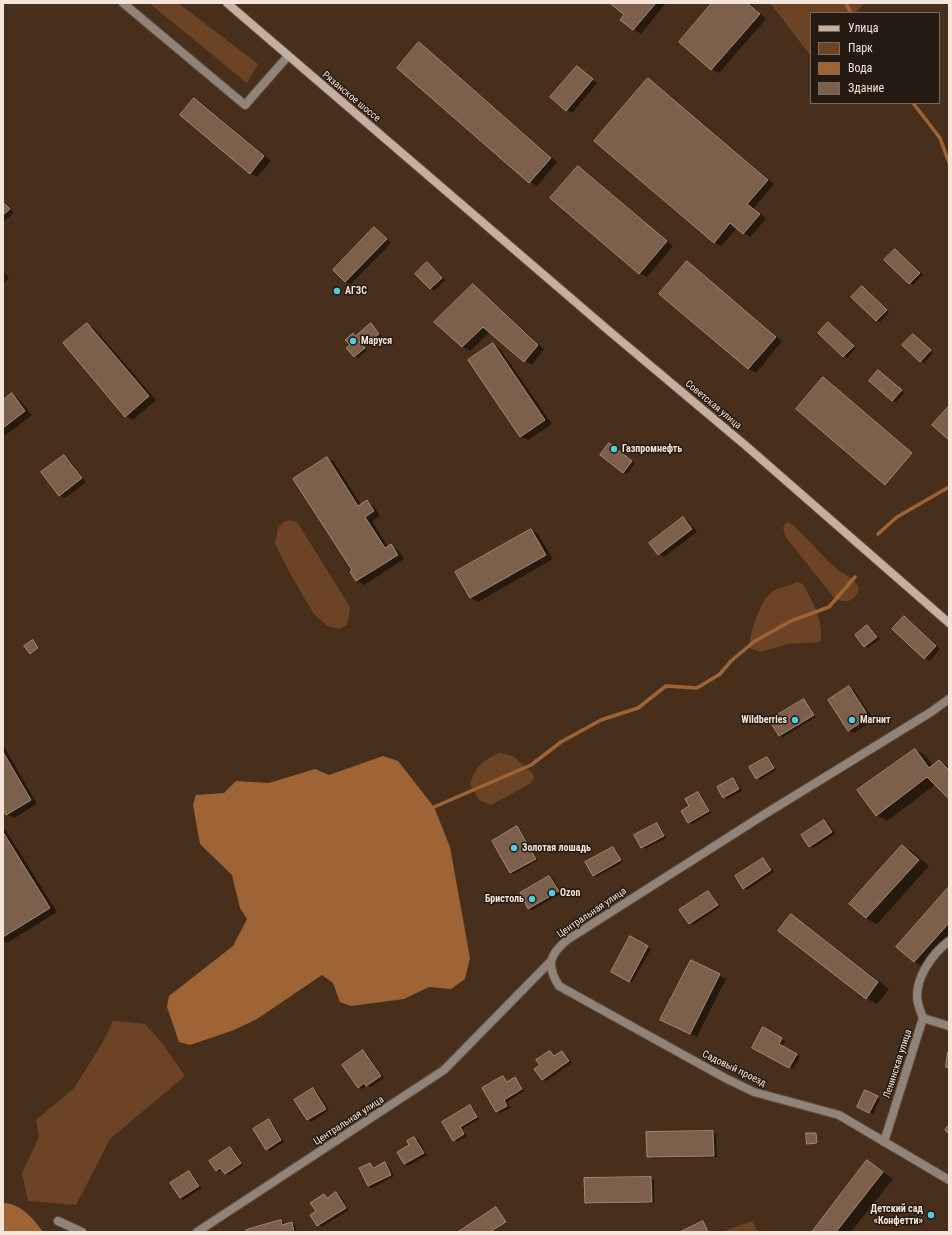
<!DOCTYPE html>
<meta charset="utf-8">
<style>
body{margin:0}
#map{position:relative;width:952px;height:1235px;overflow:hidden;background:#482f1c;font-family:"Roboto Condensed",sans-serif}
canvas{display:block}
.frame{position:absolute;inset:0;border:4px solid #f4e4d9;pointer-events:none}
.legend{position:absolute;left:810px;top:12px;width:130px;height:92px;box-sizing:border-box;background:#251a12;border:1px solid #786b62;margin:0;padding:5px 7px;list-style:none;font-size:12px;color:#f4e4d9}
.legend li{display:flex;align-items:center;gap:8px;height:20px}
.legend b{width:20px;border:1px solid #786b62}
</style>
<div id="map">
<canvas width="952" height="1235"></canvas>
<div class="frame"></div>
<ul class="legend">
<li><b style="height:5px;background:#c4afa0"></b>Улица</li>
<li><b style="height:11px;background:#6c4325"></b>Парк</li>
<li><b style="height:11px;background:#9f6436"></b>Вода</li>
<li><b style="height:11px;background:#7c604c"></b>Здание</li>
</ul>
</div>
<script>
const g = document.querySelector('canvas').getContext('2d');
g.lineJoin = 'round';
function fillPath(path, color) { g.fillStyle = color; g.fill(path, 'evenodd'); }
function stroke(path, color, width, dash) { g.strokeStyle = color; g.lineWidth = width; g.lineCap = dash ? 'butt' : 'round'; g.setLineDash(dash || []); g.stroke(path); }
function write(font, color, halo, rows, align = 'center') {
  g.font = font + ' "Roboto Condensed",sans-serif'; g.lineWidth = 3; g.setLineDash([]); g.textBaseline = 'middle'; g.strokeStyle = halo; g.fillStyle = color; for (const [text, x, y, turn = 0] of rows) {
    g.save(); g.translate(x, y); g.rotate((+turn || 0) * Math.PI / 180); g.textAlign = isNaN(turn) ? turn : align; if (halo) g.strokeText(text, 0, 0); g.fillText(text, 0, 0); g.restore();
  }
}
const green = new Path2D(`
 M149 3H178L258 64 247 83Z
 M770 3H864L856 13H811V56Z
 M290 520 297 522 350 607 347 625 339 629 327 626 314 614 292 577 275 544 278 528 284 522Z
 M787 522 793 525C808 539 822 556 837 569 846 576 855 578 859 590 853 602 847 604 834 598L785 536 783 527Z
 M797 582 803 584C812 601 825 623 820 642L788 644 760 652 750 648C748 635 761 598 773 591 781 587 790 586 797 582Z
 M499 753 513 756 532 773 534 778 530 784 491 805 479 800 470 784C477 765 481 762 499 753Z
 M113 1021 145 1024 162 1043 185 1076 110 1139 76 1205 28 1201 22 1173 39 1137 36 1120 74 1088 103 1042Z
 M752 1221 758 1232H722Z`);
const water = new Path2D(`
 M383 756 398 761 434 807 450 847 470 958 465 979 451 989 429 987 404 999 351 1006 340 1002 333 983 322 975 257 1019 234 1030 190 1045 179 1042 167 1007 169 996 233 946 247 919 240 908 232 875 200 844 193 805 196 795 224 793 236 781 269 783 315 769 329 775Z
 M3 1203C20 1203 34 1219 43 1232H3Z`);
const shadow = new Path2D(`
 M612 3H666L641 34 621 20 626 14Z
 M714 3H749L766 19 719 73 712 69Z
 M419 44 426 48 557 162 537 186 530 182Z
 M577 67 597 83 572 113 567 110Z
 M648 79 655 83 774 184 754 208 766 219 750 237 737 228 721 246 714 242Z
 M195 99 202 103 271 161 257 177 250 173Z
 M578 167 585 171 673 246 647 277 640 273Z
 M3 200 14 213 3 222Z
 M374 229 379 232 391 243 351 284 346 282 334 270Z
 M898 252 923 275 913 285 886 260Z
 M427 263 445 280 434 291 417 274Z
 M687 263 694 267 782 341 756 373 749 369 661 294Z
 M3 271 9 278 3 284Z
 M473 286 480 290 544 349 532 365 525 361 490 332 470 351 463 347 435 322Z
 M862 287 889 312 880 322 877 320Z
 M829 323 856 348 847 358 844 356Z
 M87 324 94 328 156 400 133 420 126 416Z
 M371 325 382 336 373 344 367 339 362 344 367 350 358 358 354 356 351 345 353 334 356 336Z
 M913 335 933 353 924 363 921 361Z
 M493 344 500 349 552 424 528 440 520 436Z
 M882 373 904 393 896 402 870 381Z
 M825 379 912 454 886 485 885 484Z
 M12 394 19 399 32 415 3 437V401Z
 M613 446 635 463 627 474 624 472Z
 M64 456 69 459 86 482 65 498 59 495Z
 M327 458 334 462 361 505 367 502 374 506 380 516 372 521 388 547 391 546 398 550 404 559 364 585 357 581 351 572 353 571Z
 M683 518 688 521 697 532 664 557 659 554Z
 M531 530 538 534 553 559 478 602 471 598 457 573Z
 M904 617 909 620 940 649 930 661 925 658Z
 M868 627 871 628 880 639 868 648 865 647 856 636Z
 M34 642 39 649 32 654 30 653Z
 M849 687 854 690 874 720 854 733 849 730Z
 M804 700 807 702 816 717 783 737 780 736 771 720Z
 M3 745 37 804 14 818 7 814 3 807Z
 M916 750 926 756 933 766 939 761 949 767V798L936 784 887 821 876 815Z
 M767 758 770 760 776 770 760 780 757 778Z
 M733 779 736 781 742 791 727 799 724 797Z
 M698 793 701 795 711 813 692 824 689 822 690 807Z
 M824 821 828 823 835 834 813 848 810 846 803 835Z
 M657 824 660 826 666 838 645 849 642 847Z
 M3 826 57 912 7 943 3 940Z
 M517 827 520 829 538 860 514 874 511 873 493 841Z
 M902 846 913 852 929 866 877 924 866 918Z
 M613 848 616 850 623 862 596 877 593 875Z
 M763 859 766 861 774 872 747 890 744 888Z
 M549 877 553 879 562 893 532 910 529 908Z
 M949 890V941L925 968 915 962 898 947Z
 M708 892 711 894 720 907 693 925 690 923Z
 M791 916 802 922 889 989 877 1004 866 998Z
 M630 938 651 949 632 982 612 971Z
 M719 975 726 979 697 1037 669 1023Z
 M764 1029 785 1041 782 1046 800 1057 793 1069 753 1047Z
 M363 1052 367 1053 384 1078 370 1087 367 1085 362 1089 358 1087Z
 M550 1052 555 1056 562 1052 565 1054 572 1063 546 1081 543 1079 541 1065Z
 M503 1077 509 1082 515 1079 518 1080 524 1091 507 1102 510 1108 500 1113 497 1112 483 1089Z
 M314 1089 317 1091 329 1110 311 1122 308 1120 296 1100Z
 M866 1091 880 1099 873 1114 858 1106Z
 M470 1106 473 1108 479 1119 462 1129 467 1136 457 1142 454 1140Z
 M269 1120 272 1122 284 1142 270 1151 266 1149Z
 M713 1132 716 1134 717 1157 651 1158 648 1156 647 1133Z
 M807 1134 817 1135 818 1144H809Z
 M414 1138 418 1140 427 1155 408 1166 405 1164 399 1153 410 1146Z
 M230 1149 234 1150 241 1162 225 1172 223 1170 219 1172 216 1170Z
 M867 1162 878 1168 893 1179 851 1232H813Z
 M385 1163 388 1165 394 1176 372 1188 369 1186 360 1169 370 1164 375 1168Z
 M242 1164 243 1165 228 1175 226 1174Z
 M189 1172 193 1174 202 1188 183 1200 180 1198Z
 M651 1178 654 1180V1203L589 1204 586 1202Z
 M336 1193 340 1195 349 1210 321 1227 318 1225 317 1212 324 1195 328 1198Z
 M496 1208 506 1223 492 1232H459Z
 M281 1221 284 1223V1225L292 1223 295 1225 297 1232H247Z`);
const stream = new Path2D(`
 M846 3 851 13
 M913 103 940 138 949 163
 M878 534 897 517 949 487
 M434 807 531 765 561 742 601 720 638 708 666 686 697 688 720 674 731 661 755 641 791 621 829 607 855 577`);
const building = new Path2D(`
 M610 3H656L633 30 620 20 624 15Z
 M712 3H747L760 14 711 70 679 42Z
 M419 42 551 158 529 183 397 68Z
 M577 66 593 79 566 111 550 97Z
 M648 78 768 180 747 204 760 214 743 234 730 223 714 243 594 141Z
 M194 98 264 156 250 174 180 115Z
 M578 166 667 241 639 274 550 198Z
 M3 202 10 209 3 215Z
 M374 227 387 239 345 282 333 270Z
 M895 249 920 273 909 284 884 260Z
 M687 261 776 337 748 369 659 294Z
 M427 262 442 278 430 289 415 274Z
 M473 284 538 345 524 362 483 327 462 347 434 322Z
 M862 286 887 310 876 321 851 297Z
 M828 322 854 346 843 357 818 333Z
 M87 323 149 396 125 417 63 343Z
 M371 323 379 334 369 343 364 337 359 342 365 348 354 357 346 348 350 345 345 340 353 333 355 336Z
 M913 334 931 350 920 362 902 345Z
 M493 343 545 420 520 437 468 360Z
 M878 370 902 390 892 401 869 381Z
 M823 377 912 453 885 485 796 409Z
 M12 393 25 411 3 428V400Z
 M949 406V440L932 425Z
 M609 443 632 461 623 473 600 455Z
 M64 455 82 478 59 496 41 472Z
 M327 457 358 506 367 500 374 511 365 517 385 548 391 544 398 555 356 581 350 572 352 570 293 479Z
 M683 517 692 529 658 555 649 543Z
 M531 529 546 555 470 598 455 572Z
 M904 616 936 646 924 659 892 629Z
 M867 625 877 637 864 647 855 635Z
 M33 640 38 648 30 654 24 646Z
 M849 686 869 717 848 731 828 700Z
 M804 699 814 715 779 736 769 720Z
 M915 749 929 768 939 760 949 770V799L927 777 876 816 857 790Z
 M3 752 31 800 6 815 3 809Z
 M767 757 774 768 756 779 749 767Z
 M733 778 739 789 723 798 717 787Z
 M698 792 709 811 688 823 681 811 689 806 685 799Z
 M824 820 832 832 809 847 801 835Z
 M657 823 664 836 641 848 634 835Z
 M517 826 536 859 510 873 492 841Z
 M3 832 50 908 3 937Z
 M902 845 919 860 866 918 849 904Z
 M613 847 621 860 593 876 585 862Z
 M763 858 771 870 743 889 735 876Z
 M549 876 559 891 528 909 520 893Z
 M948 888 949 890V923L914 962 896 947Z
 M708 891 718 905 689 924 679 910Z
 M791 914 878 982 866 999 778 931Z
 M630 936 648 946 629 982 611 972Z
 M691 960 720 974 690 1034 660 1020Z
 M763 1027 782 1038 779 1044 797 1054 789 1068 752 1048Z
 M363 1050 381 1076 366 1086 364 1083 358 1088 342 1065Z
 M550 1051 554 1056 562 1051 569 1061 542 1080 534 1069 540 1065 536 1060Z
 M948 1052H949V1068L946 1067Z
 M503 1076 507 1082 515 1077 522 1089 504 1100 507 1106 496 1112 482 1088Z
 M313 1088 326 1109 307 1120 294 1100Z
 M865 1090 878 1096 869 1113 857 1107Z
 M470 1105 477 1117 460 1127 464 1134 453 1141 442 1122Z
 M269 1119 281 1140 266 1150 253 1129Z
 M949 1125V1134L945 1130Z
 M713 1131 714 1156 647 1157 646 1132Z
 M806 1133H816L817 1143 807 1144Z
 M414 1137 424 1153 404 1164 397 1152 409 1145 407 1141Z
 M230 1147 241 1163 225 1174 220 1168 216 1171 209 1161Z
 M867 1160 883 1172 836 1232H812Z
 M385 1162 391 1175 368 1186 359 1168 370 1163 373 1168Z
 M189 1171 199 1186 180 1198 170 1183Z
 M651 1177 652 1202 585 1203 584 1178Z
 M336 1192 346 1208 317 1226 310 1215 316 1211 310 1203 324 1194 327 1198Z
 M496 1207 506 1222 490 1232H458Z
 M281 1220 282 1225 292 1222 294 1232H246V1230Z
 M703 1221 708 1232H680Z`);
const minor = new Path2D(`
 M123 3 245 105 288 56
 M923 1018C921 1013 919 1008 918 1003 913 980 932 954 949 941
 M884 1142 923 1018 949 1026
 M58 1221 82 1232
 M197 1232 444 1070 550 962`);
const tertiary = new Path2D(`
 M949 699 931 712 765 814 567 940C549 955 546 965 559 986L725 1078 754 1092 839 1115 949 1180`);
const secondary = new Path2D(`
 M227 3 608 330 745 445 949 623`);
const markers = [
 [337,291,4,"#53cbda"],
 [353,341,4,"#53cbda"],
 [614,449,4,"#53cbda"],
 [795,720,4,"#53cbda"],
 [852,720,4,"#53cbda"],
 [514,848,4,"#53cbda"],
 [552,893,4,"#53cbda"],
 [532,899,4,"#53cbda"],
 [931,1215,4,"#53cbda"]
];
const streetNames = [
 ["Рязанское шоссе",351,97,40],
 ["Советская улица",713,405,40],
 ["Центральная улица",592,913,-34],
 ["Ленинская улица",898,1064,-72],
 ["Садовый проезд",734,1069,26],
 ["Центральная улица",349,1121,-33]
];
const poiNames = [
 ["АГЗС",345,291],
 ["Маруся",361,341],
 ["Газпромнефть",622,449],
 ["Wildberries",787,720,"right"],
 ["Магнит",860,720],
 ["Золотая лошадь",522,848],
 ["Ozon",560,893],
 ["Бристоль",524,899,"right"],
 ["Детский сад",923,1209,"right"],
 ["«Конфетти»",923,1221,"right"]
];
fillPath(green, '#6c4325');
fillPath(water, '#9f6436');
fillPath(shadow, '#0007');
stroke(stream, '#9f6436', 3.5);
fillPath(building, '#7c604c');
stroke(building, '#a78a75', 1);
stroke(minor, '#644c3a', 10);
stroke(tertiary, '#644c3a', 10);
stroke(secondary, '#644c3a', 10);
stroke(minor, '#90837a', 8);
stroke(tertiary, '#90837a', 8);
stroke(secondary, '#c4afa0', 8);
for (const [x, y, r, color] of markers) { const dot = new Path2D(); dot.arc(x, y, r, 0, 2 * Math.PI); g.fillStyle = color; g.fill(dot); stroke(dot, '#251a12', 1.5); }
write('10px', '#f4e4d9', '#251a12', streetNames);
write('bold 10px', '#f4e4d9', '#251a12', poiNames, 'left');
</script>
